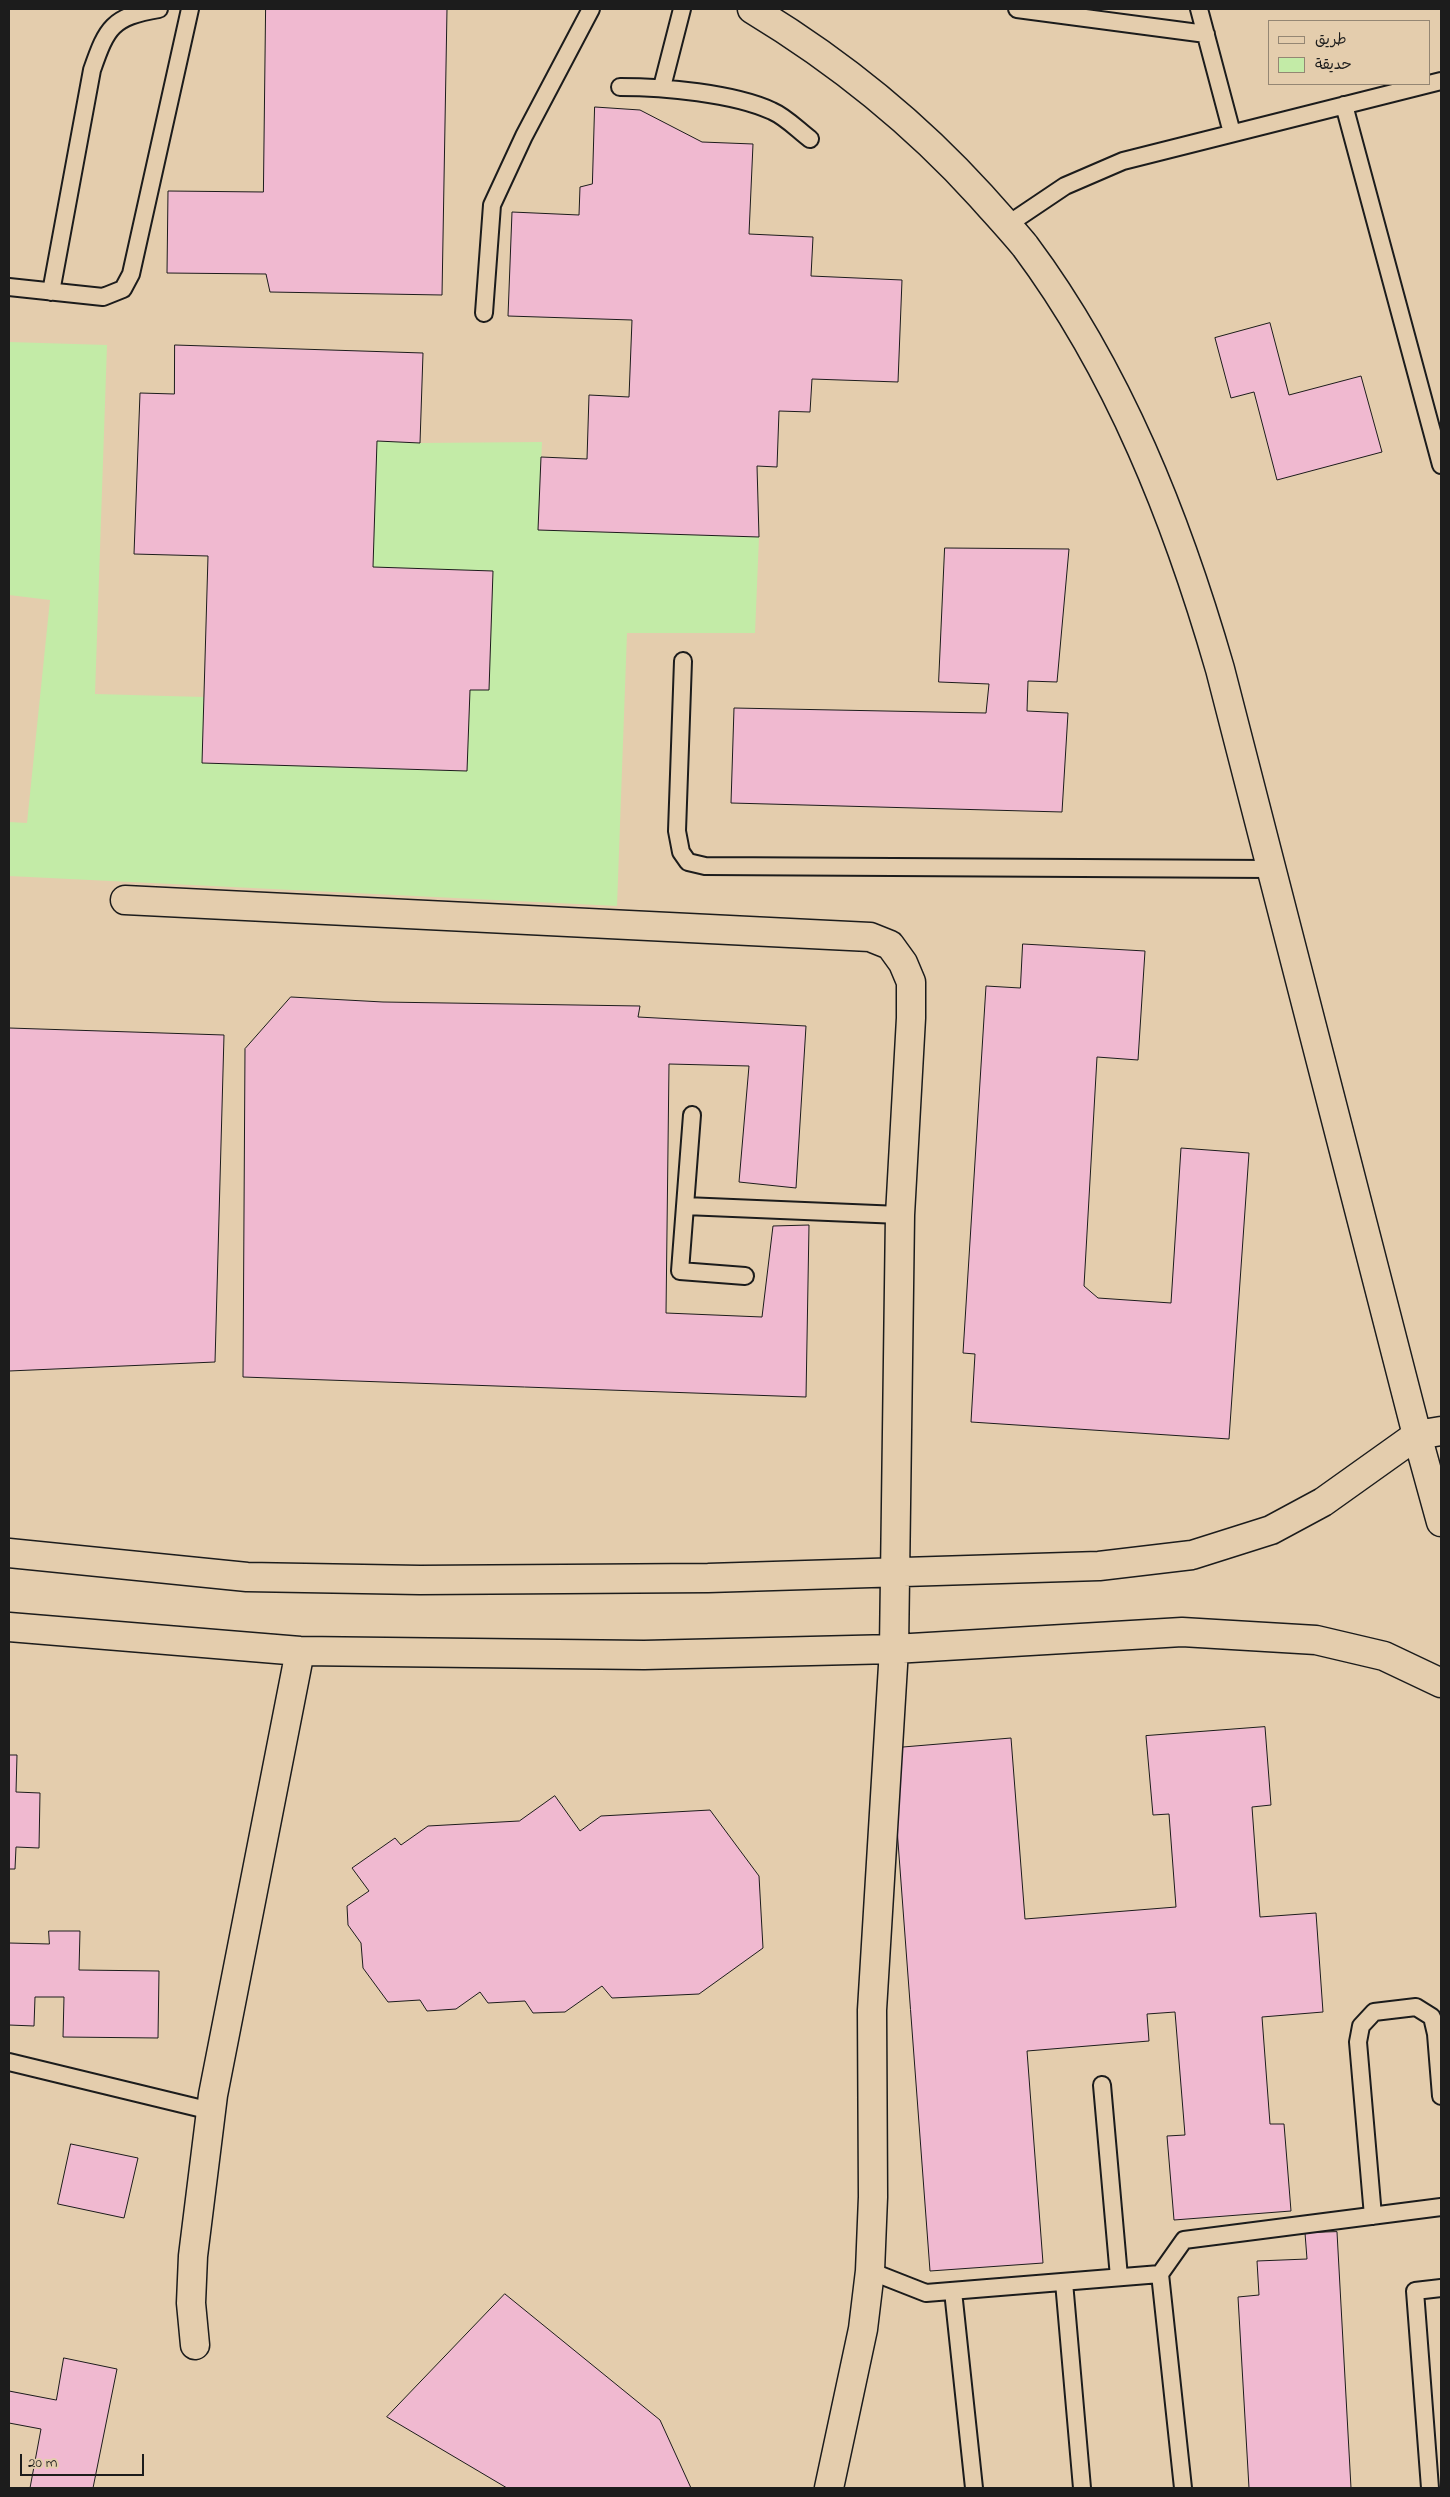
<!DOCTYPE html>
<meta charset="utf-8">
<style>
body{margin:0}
#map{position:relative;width:1450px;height:2497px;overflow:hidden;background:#e4cdad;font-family:"Indie Flower","Playpen Sans Arabic",sans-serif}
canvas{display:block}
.frame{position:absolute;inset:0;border:10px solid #1c1c1c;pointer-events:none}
.legend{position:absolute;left:1268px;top:20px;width:162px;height:65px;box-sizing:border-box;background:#e4cdad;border:1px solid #948673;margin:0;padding:6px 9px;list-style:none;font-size:15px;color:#1c1c1c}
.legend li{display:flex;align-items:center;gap:10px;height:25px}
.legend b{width:25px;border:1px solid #948673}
.scale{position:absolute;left:20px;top:2454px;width:124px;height:22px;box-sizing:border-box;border:2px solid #1c1c1c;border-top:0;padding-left:6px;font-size:15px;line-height:18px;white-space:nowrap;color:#1c1c1c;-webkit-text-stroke:4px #e4cdad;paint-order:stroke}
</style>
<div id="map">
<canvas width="1450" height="2497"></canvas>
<div class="frame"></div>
<ul class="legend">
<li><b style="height:6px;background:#e4cdad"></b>طريق</li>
<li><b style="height:14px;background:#c3eba7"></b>حديقة</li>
</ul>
<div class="scale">20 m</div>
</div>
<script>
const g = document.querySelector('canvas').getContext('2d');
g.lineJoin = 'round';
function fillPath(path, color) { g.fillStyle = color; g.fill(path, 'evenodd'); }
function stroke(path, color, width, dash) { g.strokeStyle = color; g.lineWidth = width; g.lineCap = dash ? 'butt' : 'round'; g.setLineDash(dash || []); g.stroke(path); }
const green = new Path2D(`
 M9 342 107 345 95 694 204 697 203 763 467 771 470 690H489L493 571 373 567 377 441 420 443 542 442 538 530 759 537 755 633H627L617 906 9 876V822L27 823 50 600 9 595Z`);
const building = new Path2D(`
 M266 9H447L442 295 270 292 266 274 167 273 168 191 263 192Z
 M595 107 640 110 702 142 753 144 749 234 813 237 811 276 902 280 898 382 812 379 810 412 779 411 777 467 757 466 759 537 538 530 541 457 587 459 589 395 629 397 632 320 508 316 512 212 579 215 580 187 592 184Z
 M1270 323 1289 395 1361 376 1382 452 1277 480 1254 392 1231 398 1215 338Z
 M175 345 423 353 420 443 377 441 373 567 493 571 489 690H470L467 771 202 763 208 556 134 554 140 393 174 394Z
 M945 548 1069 549 1057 682 1028 681 1027 711 1068 713 1062 812 731 803 734 708 986 713 989 684 939 682Z
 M1023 944 1145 951 1138 1060 1097 1057 1084 1286 1098 1298 1171 1303 1181 1148 1249 1153 1229 1439 971 1422 975 1354 963 1353 986 986 1020 988Z
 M291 997 383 1002 640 1006 638 1017 806 1026 796 1188 739 1182 749 1066 669 1064 666 1313 762 1317 773 1226 809 1225 806 1397 243 1377 245 1049Z
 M9 1028 224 1035 215 1362 9 1371Z
 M1265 1727 1271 1805 1252 1807 1260 1917 1316 1913 1323 2012 1262 2017 1270 2124H1284L1291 2211 1174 2220 1167 2136 1185 2135 1175 2012 1147 2014 1149 2041 1027 2051 1043 2263 930 2271 891 1748 1011 1738 1025 1919 1176 1907 1169 1814 1153 1815 1146 1736Z
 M9 1755H17L16 1792 40 1793 39 1848 16 1847 15 1869H9Z
 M555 1796 580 1831 601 1816 710 1810 759 1876 763 1948 699 1994 612 1998 602 1986 565 2012 533 2013 525 2001 488 2003 480 1992 456 2009 427 2011 420 2000 388 2002 363 1968 361 1943 348 1925 347 1906 369 1891 352 1868 395 1838 401 1845 428 1826 519 1821Z
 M49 1931H80L79 1970 159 1971 158 2038 63 2037 64 1997H35L34 2026 9 2025V1943L49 1944Z
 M71 2144 138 2158 124 2218 58 2204Z
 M1337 2232 1351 2488H1249L1238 2297 1259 2295 1257 2261 1307 2259 1305 2233Z
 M505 2294 660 2420 691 2488H507L387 2417Z
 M64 2358 117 2369 93 2488H30L41 2429 9 2423V2391L56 2400Z`);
const lane = new Path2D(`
 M1017 9 1206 34
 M1199 9 1232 133
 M620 87C664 87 733 93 772 111 786 117 798 130 810 139
 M662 87 682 9
 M1344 105 1441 465
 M1007 225 1065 186 1123 161 1441 81
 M9 287 103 297 123 289 131 274 190 9
 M51 292 92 70C107 27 112 17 159 9
 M484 313 492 205 524 136 591 9
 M683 661 677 831 681 852 688 862 705 866 1270 869
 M692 1115 680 1271 745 1276
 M685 1206 900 1215
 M9 2062 211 2111
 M1102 2085 1119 2277
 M1373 2216 1358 2042 1361 2026 1374 2012 1416 2007 1432 2017 1436 2034 1441 2096
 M870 2271 926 2293 1160 2274 1184 2240 1441 2207
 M1160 2274 1183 2488
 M1064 2282 1082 2488
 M953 2291 974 2488
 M1430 2488 1415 2291 1441 2288`);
const street = new Path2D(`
 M752 9C838 61 913 121 981 196 996 213 1011 229 1025 246 1119 372 1177 520 1220 669L1417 1435 1441 1522
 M125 900 870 937 890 945 903 963 911 982V1018L900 1215 894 1649 872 2010 873 2197 870 2271 863 2329 829 2488
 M9 1553 247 1577 420 1580 708 1578 1099 1566 1192 1555 1271 1530 1323 1502 1417 1435 1441 1431
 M9 1627 300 1651 644 1655 894 1649 1182 1632 1316 1640 1384 1656 1441 1683
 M195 2345 191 2303 193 2256 213 2095 300 1651`);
fillPath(green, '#c3eba7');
fillPath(building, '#f0b9d0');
stroke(building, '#1c1c1c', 1);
stroke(lane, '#1c1c1c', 20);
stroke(street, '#1c1c1c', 31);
stroke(lane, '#e4cdad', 16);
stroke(street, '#e4cdad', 28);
</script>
